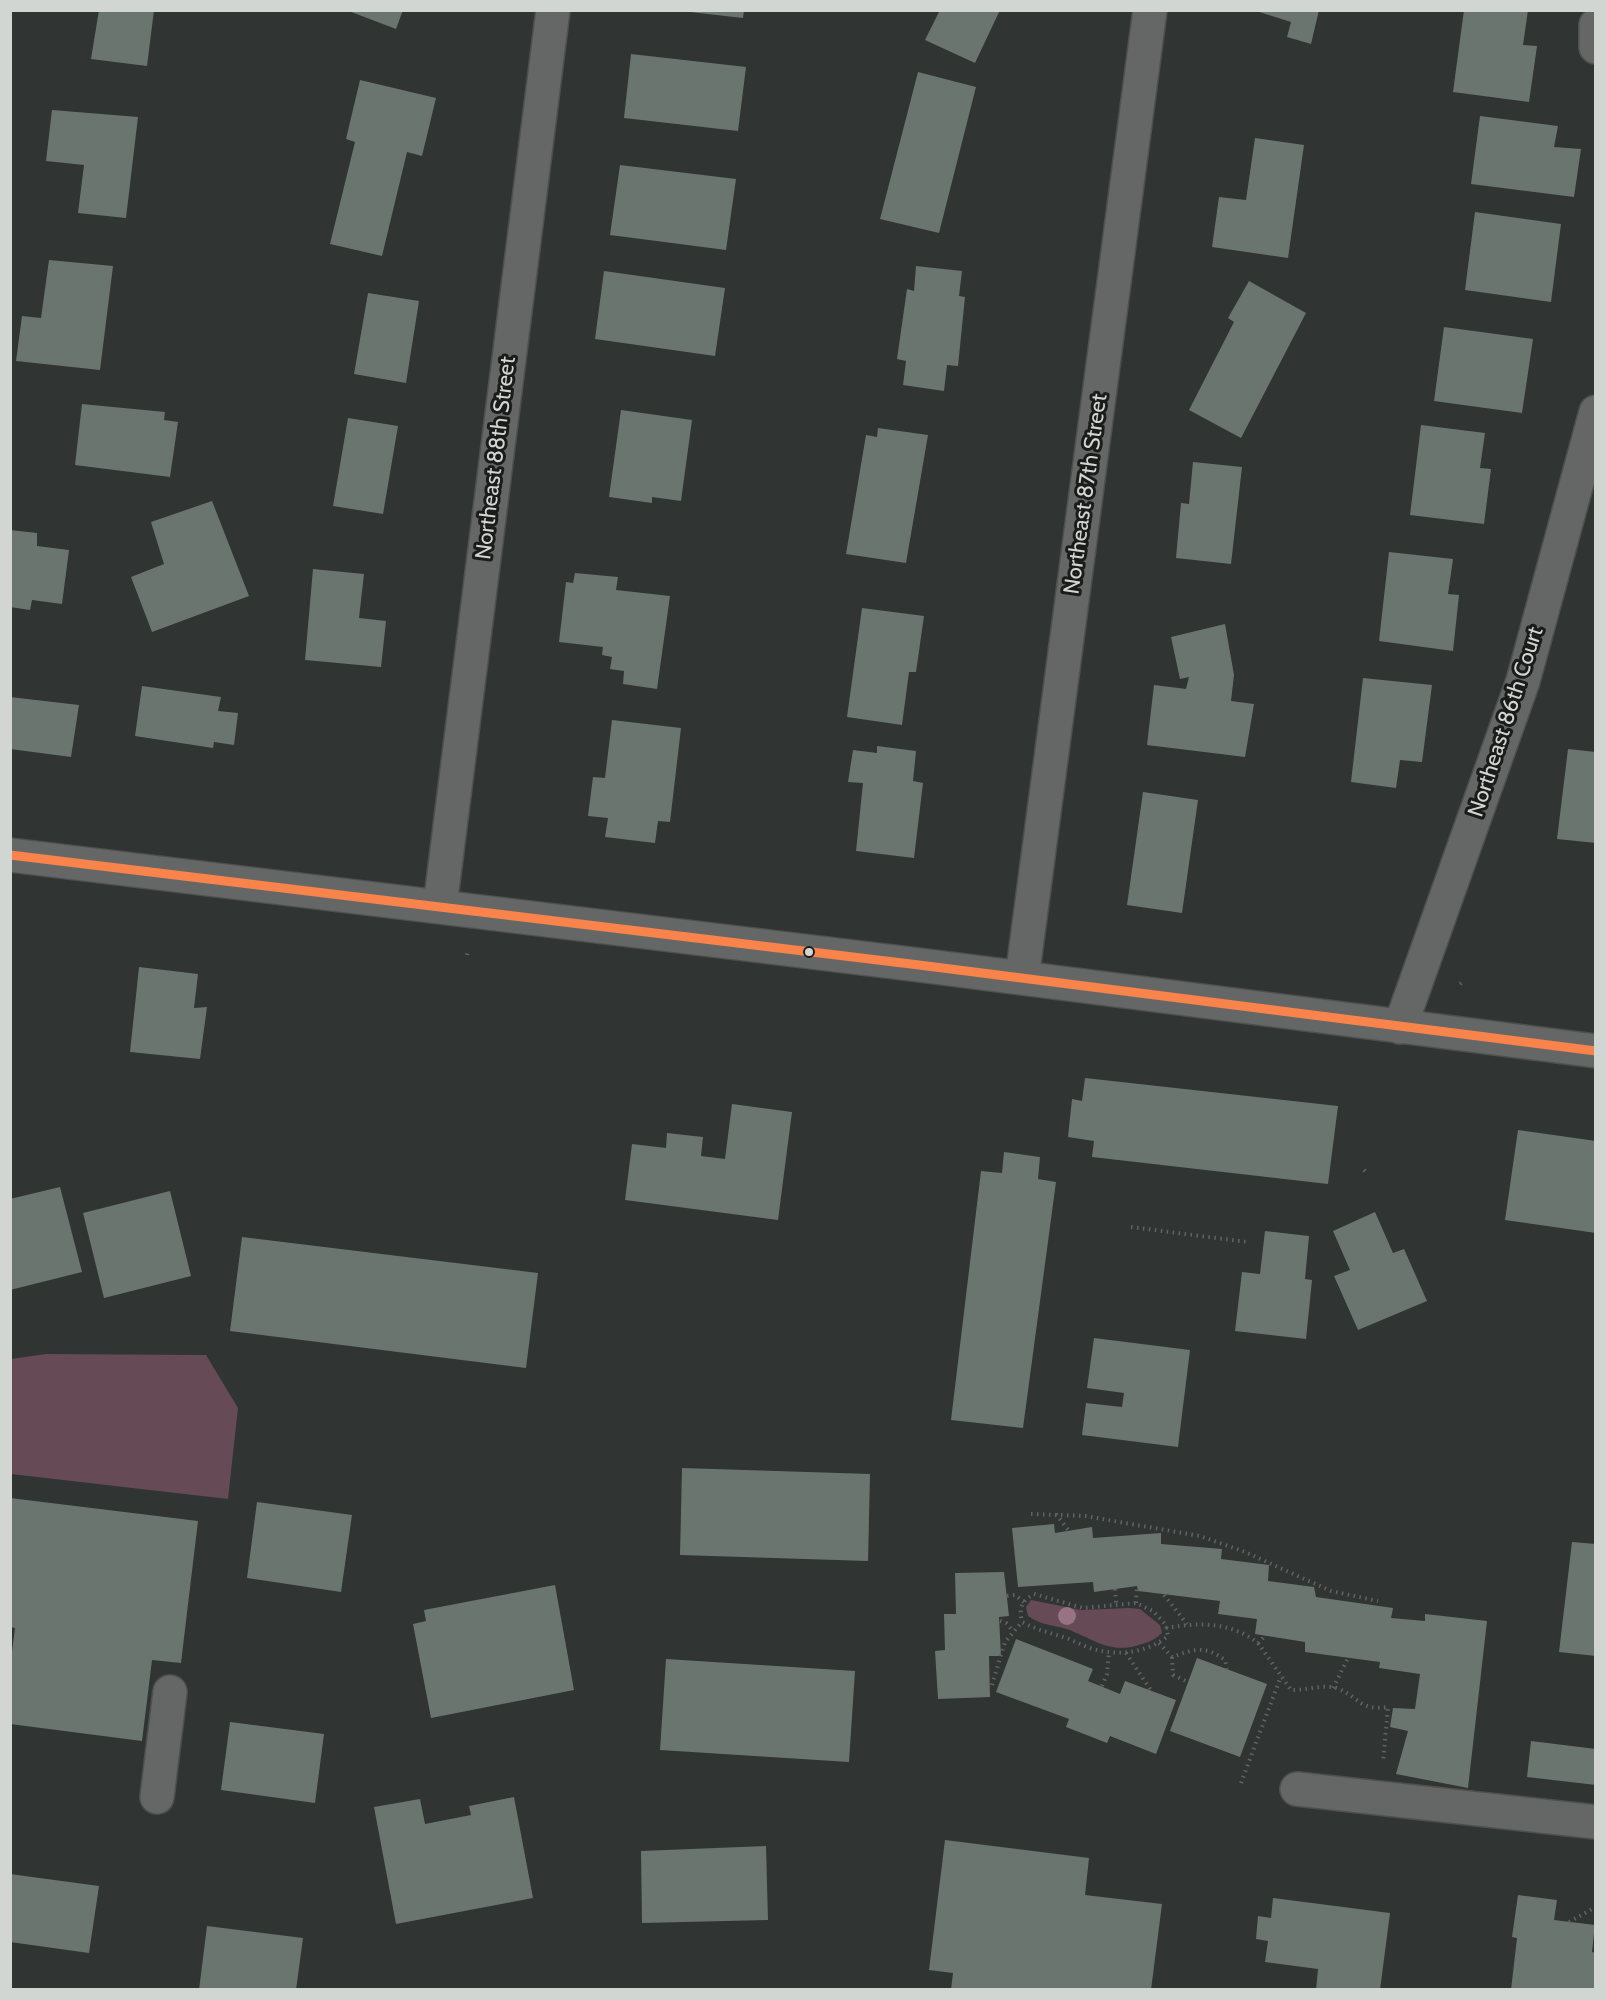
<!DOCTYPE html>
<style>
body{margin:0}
#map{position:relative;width:1606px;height:2000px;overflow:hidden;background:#303432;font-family:Cabin,sans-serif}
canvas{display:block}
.frame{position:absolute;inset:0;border:12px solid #d1d6d3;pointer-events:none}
</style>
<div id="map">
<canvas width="1606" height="2000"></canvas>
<div class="frame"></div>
</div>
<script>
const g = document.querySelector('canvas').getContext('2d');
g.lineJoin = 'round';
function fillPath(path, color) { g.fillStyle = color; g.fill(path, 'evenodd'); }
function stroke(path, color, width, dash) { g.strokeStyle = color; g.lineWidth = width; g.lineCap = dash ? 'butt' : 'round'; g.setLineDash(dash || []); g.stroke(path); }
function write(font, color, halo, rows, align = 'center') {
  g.font = font + ' Cabin,sans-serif'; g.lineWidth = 6; g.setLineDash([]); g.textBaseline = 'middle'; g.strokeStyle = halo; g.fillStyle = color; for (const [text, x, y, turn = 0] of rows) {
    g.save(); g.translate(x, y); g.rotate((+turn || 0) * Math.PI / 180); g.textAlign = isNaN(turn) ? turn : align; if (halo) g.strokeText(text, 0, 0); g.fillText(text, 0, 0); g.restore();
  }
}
const green = new Path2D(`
 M46 1354 206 1355 238 1408 228 1499 11 1474V1359Z
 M1031 1600 1081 1610 1129 1608 1140 1609 1160 1625 1162 1633C1156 1639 1149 1642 1142 1644 1108 1656 1093 1637 1063 1628 1047 1624 1042 1625 1028 1616L1026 1607Z`);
const building = new Path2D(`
 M99 10H154L147 66 91 59Z
 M346 10H403L396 29Z
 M690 10H744L743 18 690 12Z
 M940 10H1000L975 63 925 40Z
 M1253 10H1319L1311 44 1287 37 1291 22Z
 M1464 10H1528L1523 45 1537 46 1529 102 1453 92Z
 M631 54 746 67 738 131 624 118Z
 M918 72 976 87 939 233 880 219Z
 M360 80 436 98 422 156 407 152 382 256 330 244 355 142 346 139Z
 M52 110 138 117 126 218 78 213 84 165 46 161Z
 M1480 116 1558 126 1554 147 1581 149 1574 197 1471 184Z
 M1255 138 1304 145 1288 258 1212 247 1219 197 1246 200Z
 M620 165 736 179 726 250 610 235Z
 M1475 212 1561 224 1551 302 1465 290Z
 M49 260 113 266 100 370 16 361 22 316 41 318Z
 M916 266 962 271 959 296 965 297 958 366 947 365 944 391 903 385 906 361 897 359 907 289 914 291Z
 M604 271 725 288 715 356 595 339Z
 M1249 281 1306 313 1241 438 1189 410 1234 322 1228 318Z
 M368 293 419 301 406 383 354 374Z
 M1444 327 1533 339 1522 413 1434 401Z
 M82 404 165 412 164 420 178 422 170 477 75 465Z
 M621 410 692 420 681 501 652 497V503L609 497Z
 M348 418 398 426 383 514 333 506Z
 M1421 425 1485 433 1480 468 1491 469 1484 524 1410 515Z
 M878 428 928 435 906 563 846 554 866 435 877 437Z
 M1193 462 1242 467 1231 564 1176 558 1181 503 1189 504Z
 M212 501 249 596 152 632 131 577 164 564 151 522Z
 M10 530 37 533V546L69 550 62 604 32 600 30 610 10 607Z
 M1389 552 1453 559 1448 594 1459 595 1453 651 1379 641Z
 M313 569 364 574 359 618 386 621 381 667 305 660Z
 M575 573 618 577 616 590 670 596 657 689 623 684 624 671 610 669 612 657 602 655 603 647 559 642 566 582 573 583Z
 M862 608 924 616 916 672H909L902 725 847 717Z
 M1225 624 1234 675 1231 701 1254 704 1245 757 1147 745 1154 685 1186 689 1189 677 1180 679 1171 637Z
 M1363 678 1432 685 1422 762 1400 760 1396 788 1351 782Z
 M142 686 221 697 218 711 238 713 234 745 214 742 213 748 135 736Z
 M10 697 79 705 71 757 10 749Z
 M612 720 681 728 670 822 658 821 655 843 605 837 608 818 588 816 593 777 605 778Z
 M877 746 916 751 913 781 923 783 914 858 856 851 863 783 848 782 853 750 877 753Z
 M1568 749 1596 752V843L1557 839Z
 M1143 792 1198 800 1182 913 1127 905Z
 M139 967 198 974 194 1008 207 1007 200 1059 130 1052Z
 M1085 1078 1338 1106 1328 1184 1092 1157 1094 1141 1068 1137 1072 1099 1082 1101Z
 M732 1104 792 1112 778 1220 625 1200 632 1144 666 1148 667 1133 703 1137 701 1156 725 1159Z
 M1518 1130 1596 1141V1233L1505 1220Z
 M1004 1152 1040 1157 1038 1179 1056 1182 1023 1428 951 1420 981 1171 1002 1173Z
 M60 1187 82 1272 10 1290V1199Z
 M170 1191 191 1276 104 1298 83 1213Z
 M1375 1212 1393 1253 1404 1249 1427 1301 1358 1330 1334 1276 1350 1270 1333 1231Z
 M1265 1231 1309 1236 1305 1279 1312 1280 1306 1339 1235 1331 1242 1272 1260 1274Z
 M242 1237 538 1273 526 1368 230 1331Z
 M1094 1338 1190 1350 1178 1447 1082 1435 1086 1403 1122 1407 1124 1393 1087 1388Z
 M682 1468 870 1474 868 1561 680 1555Z
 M10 1498 198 1521 181 1663 152 1660 142 1741 10 1724V1667L15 1628 10 1627Z
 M257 1502 352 1515 341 1592 247 1578Z
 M1054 1524 1055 1533 1092 1527 1093 1538 1161 1533V1544L1222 1549 1221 1559 1269 1565 1268 1581 1314 1587 1316 1597 1393 1608 1391 1618 1425 1621V1614L1487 1621 1468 1788 1396 1774 1408 1731 1390 1727 1393 1708 1415 1709 1420 1674 1379 1668 1380 1662 1305 1652V1642L1255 1634 1257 1619 1218 1614 1220 1601 1138 1591 1137 1586 1094 1592 1093 1582 1018 1587 1012 1528Z
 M1572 1542 1596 1544V1656L1559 1652Z
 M1004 1572 1009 1616 999 1617 1001 1656H989L990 1697 938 1699 935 1651 945 1650 944 1614H956L955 1573Z
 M555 1585 574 1690 431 1718 413 1624 426 1621 424 1610Z
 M1016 1639 1093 1669 1088 1681 1120 1694 1125 1681 1176 1700 1156 1754 1110 1736 1107 1743 1066 1727 1069 1719 996 1692Z
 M1197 1658 1267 1684 1240 1757 1170 1731Z
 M666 1659 855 1671 849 1762 660 1750Z
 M230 1722 324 1734 315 1803 221 1790Z
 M1531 1741 1596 1749V1785L1527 1777Z
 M514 1797 533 1898 396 1924 374 1807 420 1799 425 1824 471 1815 469 1806Z
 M945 1840 1089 1858 1085 1895 1162 1904 1151 1990H951L953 1973 929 1970Z
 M766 1846 768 1920 642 1923 641 1851Z
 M10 1874 99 1886 89 1953 10 1942Z
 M1518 1895 1557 1900 1554 1920 1595 1925 1592 1952 1596 1953V1990H1511L1517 1938 1512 1937Z
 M1273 1898 1390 1913 1380 1990H1316L1318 1969 1265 1962 1268 1941 1256 1939 1258 1916 1271 1918Z
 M207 1926 303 1938 296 1990H199Z`);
const path = new Path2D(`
 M467 955 468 951
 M1460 984 1464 981
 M1364 1170 1368 1174
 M1131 1227 1247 1242
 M1031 1514 1085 1516 1200 1536 1245 1552 1331 1591 1378 1601
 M1056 1514 1069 1531
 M1115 1589 1116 1603
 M1164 1595 1187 1624
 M1007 1596 1015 1595 1024 1602
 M1136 1603 1137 1586
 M1000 1621 1006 1623 1013 1631
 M1166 1628C1199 1622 1231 1622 1258 1643L1265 1636
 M1159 1643 1172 1657C1195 1649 1204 1645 1225 1660L1227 1669
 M1258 1643 1291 1690C1306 1691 1324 1683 1339 1689 1360 1698 1360 1711 1388 1707L1383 1762
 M1126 1653 1152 1692
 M1172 1657 1173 1675 1188 1682
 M992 1685 1005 1642 1022 1622C1037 1630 1051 1633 1066 1638 1077 1642 1087 1648 1097 1650 1122 1656 1148 1652 1168 1636L1166 1625 1153 1611 1136 1603 1083 1608 1034 1594C1021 1601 1019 1608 1022 1622
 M1102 1686 1107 1674 1109 1652
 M1333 1688 1348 1658
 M1241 1783 1281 1676
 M1569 1922 1596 1907`);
const minor = new Path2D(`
 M1596 25V47
 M10 855 919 965 1596 1051
 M440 906 553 10
 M1022 978 1150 10
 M1400 1027 1523 681 1596 412
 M1297 1789 1596 1822
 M157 1797 170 1692`);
const bus1 = new Path2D(`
 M10 855 919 965 1596 1051`);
const trees = [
 [1067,1616]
];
const markers = [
 [809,952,5,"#d1d6d3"]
];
const streetNames = [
 ["Northeast 88th Street",496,458,-83],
 ["Northeast 87th Street",1086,494,-82],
 ["Northeast 86th Court",1506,722,-72]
];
fillPath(green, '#664a56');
fillPath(building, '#6b7570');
stroke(minor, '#4d504e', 36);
stroke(path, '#626463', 4, [1.5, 4.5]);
stroke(minor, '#646765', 33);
stroke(bus1, '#f8844c', 9);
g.fillStyle = '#977383';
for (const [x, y] of trees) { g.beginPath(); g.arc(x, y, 9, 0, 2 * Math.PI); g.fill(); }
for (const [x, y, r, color] of markers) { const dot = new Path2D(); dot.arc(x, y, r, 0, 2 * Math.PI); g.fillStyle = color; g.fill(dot); stroke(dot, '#191c1a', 2); }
write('22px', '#d1d6d3', '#191c1a', streetNames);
</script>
